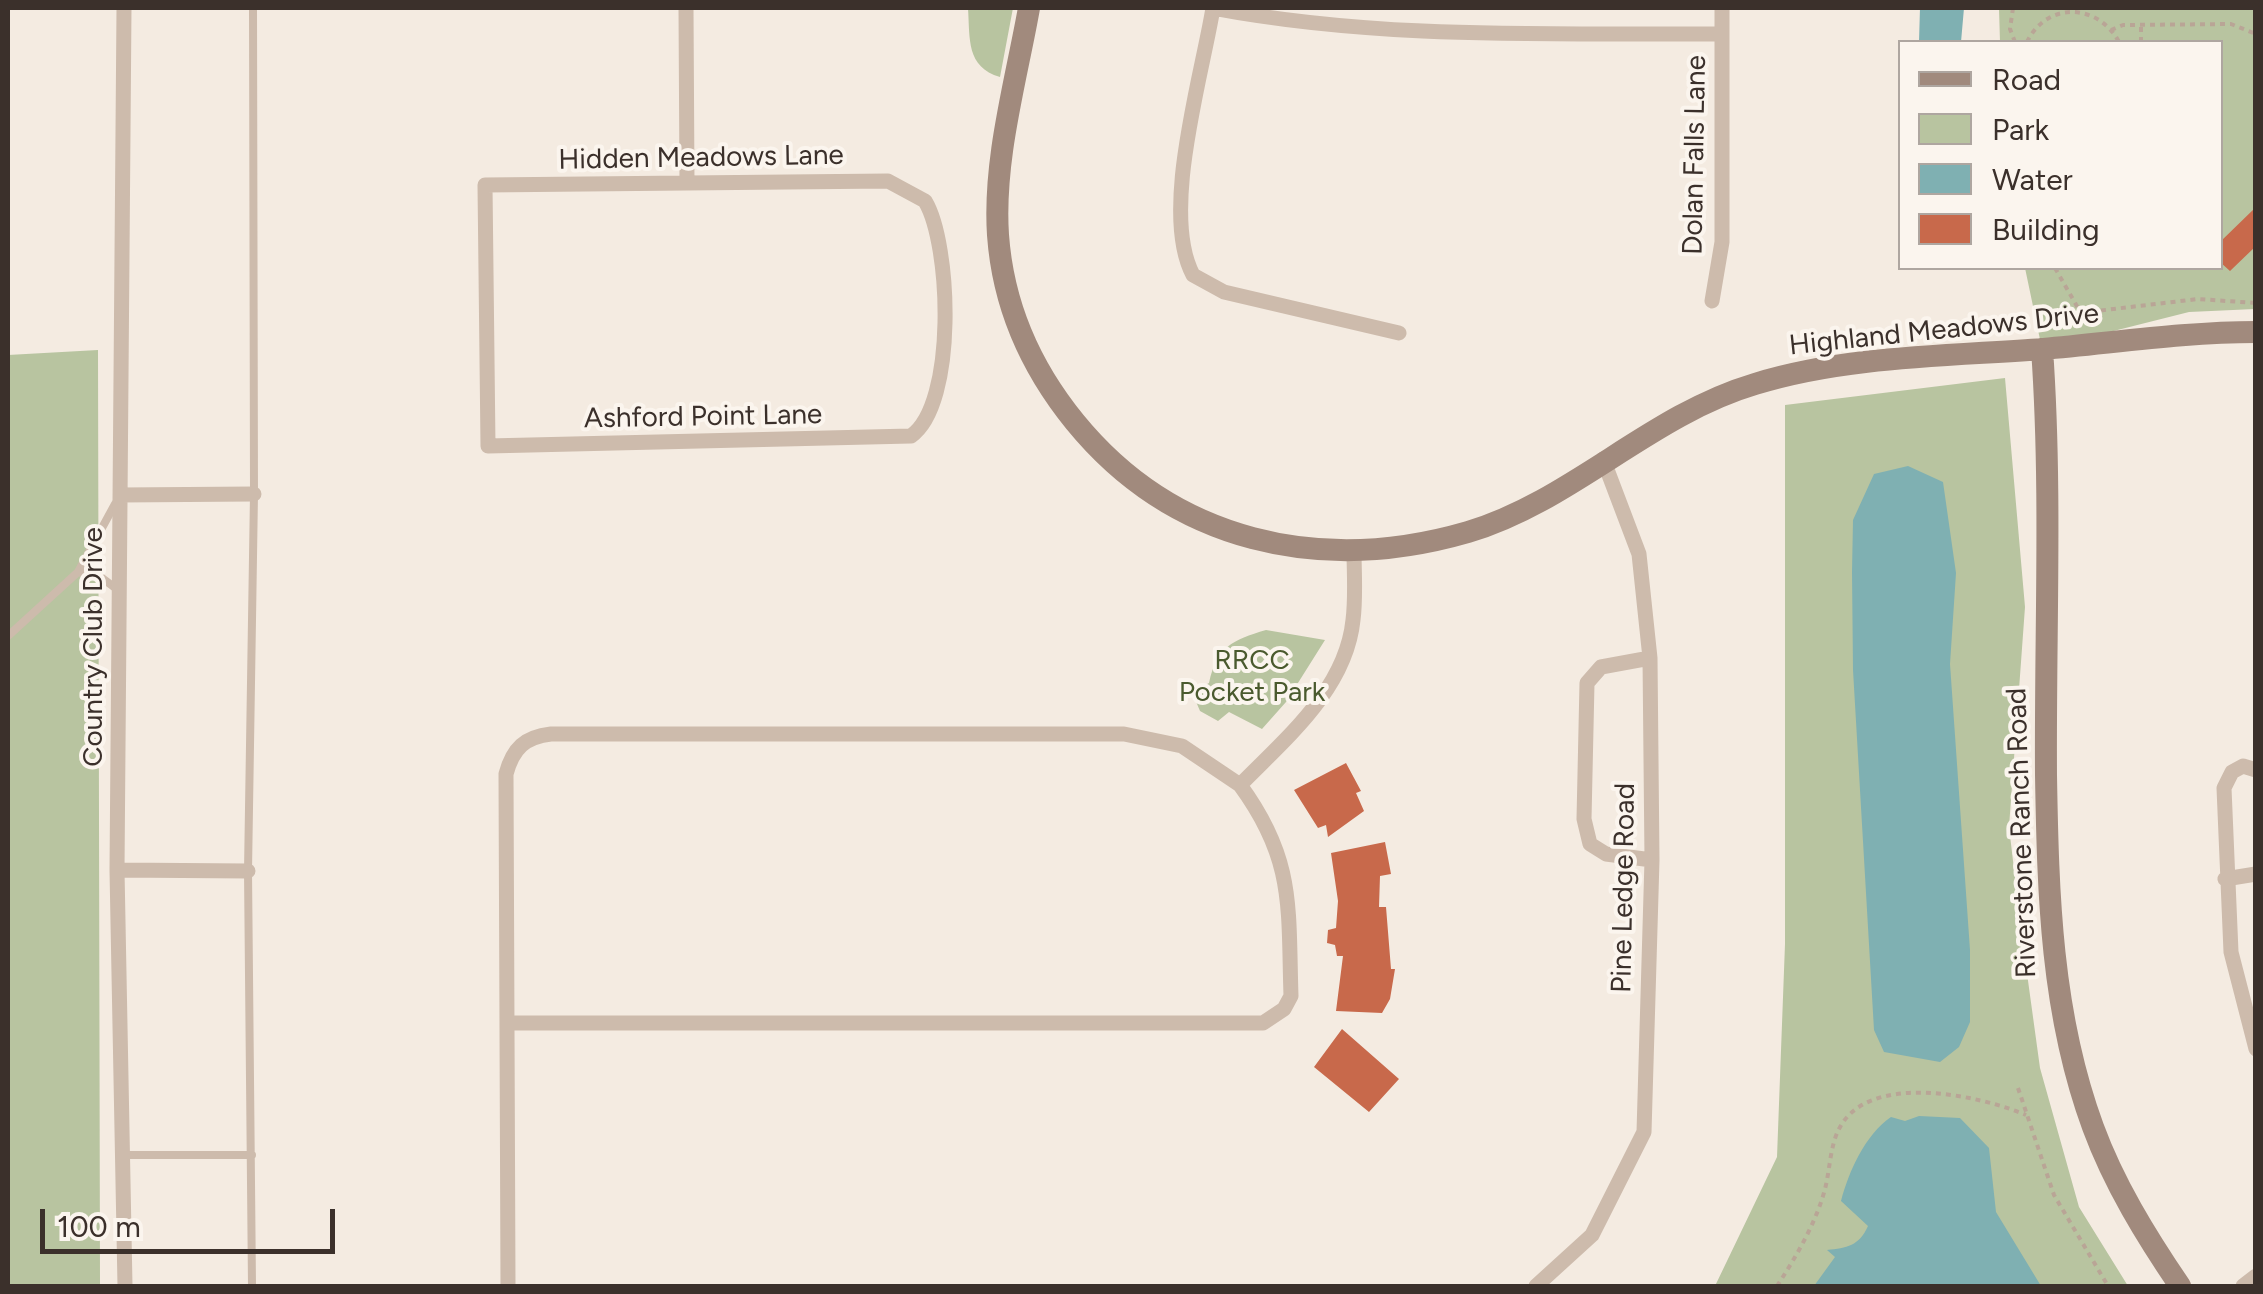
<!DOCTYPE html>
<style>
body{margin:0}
#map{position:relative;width:2263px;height:1294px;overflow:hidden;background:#f4ebe1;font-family:Figtree,sans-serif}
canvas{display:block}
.frame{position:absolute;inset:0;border:10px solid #3b302b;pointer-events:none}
.legend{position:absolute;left:1898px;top:40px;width:325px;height:230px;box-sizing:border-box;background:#fbf5ee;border:2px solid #aea6a0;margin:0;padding:12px 18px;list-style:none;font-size:30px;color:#3b302b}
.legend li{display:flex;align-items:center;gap:20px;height:50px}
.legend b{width:50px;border:2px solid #aea6a0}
.scale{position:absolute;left:40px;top:1209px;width:295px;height:45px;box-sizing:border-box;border:5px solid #3b302b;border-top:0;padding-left:12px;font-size:30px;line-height:35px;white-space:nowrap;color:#3b302b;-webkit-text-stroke:8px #fbf5ee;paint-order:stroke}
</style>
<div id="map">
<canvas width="2263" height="1294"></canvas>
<div class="frame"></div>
<ul class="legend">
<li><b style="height:12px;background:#a18a7d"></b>Road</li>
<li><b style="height:28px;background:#b8c4a0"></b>Park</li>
<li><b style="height:28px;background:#7fb0b2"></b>Water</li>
<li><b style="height:28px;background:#c8694b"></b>Building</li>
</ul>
<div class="scale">100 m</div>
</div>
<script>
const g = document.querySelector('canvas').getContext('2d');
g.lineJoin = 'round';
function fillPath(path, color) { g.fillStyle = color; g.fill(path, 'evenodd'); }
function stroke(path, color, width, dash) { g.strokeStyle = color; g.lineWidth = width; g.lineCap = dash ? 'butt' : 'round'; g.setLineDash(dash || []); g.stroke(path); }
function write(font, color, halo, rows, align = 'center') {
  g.font = font + ' Figtree,sans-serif'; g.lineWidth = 8; g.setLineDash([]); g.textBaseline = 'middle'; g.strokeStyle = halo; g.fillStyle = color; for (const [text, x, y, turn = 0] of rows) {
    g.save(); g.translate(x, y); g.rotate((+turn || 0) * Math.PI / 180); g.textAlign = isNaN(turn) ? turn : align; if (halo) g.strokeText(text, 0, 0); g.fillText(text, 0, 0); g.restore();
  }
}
const green = new Path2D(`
 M968 8H1013L1000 77C966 67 970 39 968 8Z
 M1999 8H2255V309L2189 312 2042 349 2025 268H2220V42H2000Z
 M98 350 100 1286H8V355Z
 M2005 378 2025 607 2009 827 2022 937 2040 1068 2079 1207 2128 1286H1715L1777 1157 1785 944V405Z
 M1266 630 1325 640 1286 702 1262 729 1229 712 1218 721 1200 711 1192 692 1209 683C1217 647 1232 640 1266 630Z`);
const water = new Path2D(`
 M1920 8H1964L1961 42H1919Z
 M1908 466 1943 482 1956 573 1950 664 1970 950V1022L1959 1047 1940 1062 1884 1052 1874 1030 1853 670 1852 572 1853 520 1874 474Z
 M1919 1116 1960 1118 1989 1148 1996 1212 2041 1286H1814L1835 1257 1827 1250C1847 1248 1859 1246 1868 1226L1841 1201C1849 1171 1865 1135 1891 1117L1905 1121Z`);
const building = new Path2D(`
 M2256 207V246L2230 271 2220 262V242Z
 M1346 763 1361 791 1356 793 1364 811 1328 837 1326 825 1318 828 1294 790Z
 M1385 842 1391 874 1380 876 1379 907H1386L1391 969H1395L1390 999 1382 1013 1336 1011 1343 956H1337L1335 945 1327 943 1328 930 1336 928 1338 901 1331 853Z
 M1342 1029 1399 1079 1369 1112 1314 1067Z`);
const path = new Path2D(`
 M2013 8 2010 29 2015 42
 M2111 30 2123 25 2231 24 2256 34
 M2027 42C2047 1 2098 3 2119 42
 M2141 42V24
 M2055 268 2078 308 2088 312 2198 299 2256 303
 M2018 1088 2054 1195 2108 1286
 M1777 1286C1796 1257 1816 1223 1825 1189 1830 1170 1830 1146 1839 1129 1868 1071 1979 1095 2026 1115`);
const lane = new Path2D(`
 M78 572 98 575 118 590
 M8 636 78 572 115 504
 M125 1155H252
 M252 1286 248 871 254 494 253 8`);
const street = new Path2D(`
 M124 8 117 870 125 1286
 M686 8 687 183
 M1212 8C1381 40 1551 33 1722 34
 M1213 8C1202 76 1160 213 1193 275L1224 292 1399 333
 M888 181 925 201C951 244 957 404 911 436L488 446 485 185Z
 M1712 301 1722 242V8
 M120 495 254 494
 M1650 658 1601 667 1587 683 1584 819 1590 844 1606 854 1652 860
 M2256 770 2243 766 2232 772 2224 788 2231 952 2256 1049
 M117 870 248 871
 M2225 879 2256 874
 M507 1023H1263L1284 1009 1291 996C1288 907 1295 860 1240 785
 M508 1286 506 774C513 748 525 737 551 734H1124L1182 746 1240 785C1286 738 1346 689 1353 620 1356 597 1354 572 1354 549
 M1536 1286 1592 1235 1644 1132 1652 860 1650 658 1639 554 1603 459
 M2243 1286 2256 1276`);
const secondary = new Path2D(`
 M1029 8C1016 81 993 160 998 235 1003 305 1031 368 1075 422 1173 542 1320 575 1468 532 1572 501 1650 415 1755 384 1845 356 1949 356 2043 349 2113 343 2185 332 2256 332
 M2042 349C2052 490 2045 633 2046 775 2048 894 2051 1013 2093 1127 2114 1184 2146 1236 2180 1286`);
const streetNames = [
 ["Dolan Falls Lane",1695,155,-89],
 ["Hidden Meadows Lane",701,158,-1],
 ["Highland Meadows Drive",1944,330,-6],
 ["Ashford Point Lane",703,417,-1],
 ["Country Club Drive",94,647,-90],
 ["Riverstone Ranch Road",2022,833,-92],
 ["Pine Ledge Road",1624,888,-89]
];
const parkNames = [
 ["RRCC",1252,661],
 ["Pocket Park",1252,693]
];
fillPath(green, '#b8c4a0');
fillPath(water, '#7fb0b2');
fillPath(building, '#c8694b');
stroke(path, '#b9a596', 4, [5, 5]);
stroke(lane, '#cdbbac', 8);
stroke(street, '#cdbbac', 15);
stroke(secondary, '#a18a7d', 22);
write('28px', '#3b302b', '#fbf5ee', streetNames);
write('28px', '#4a5a2e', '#fbf5ee', parkNames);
</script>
